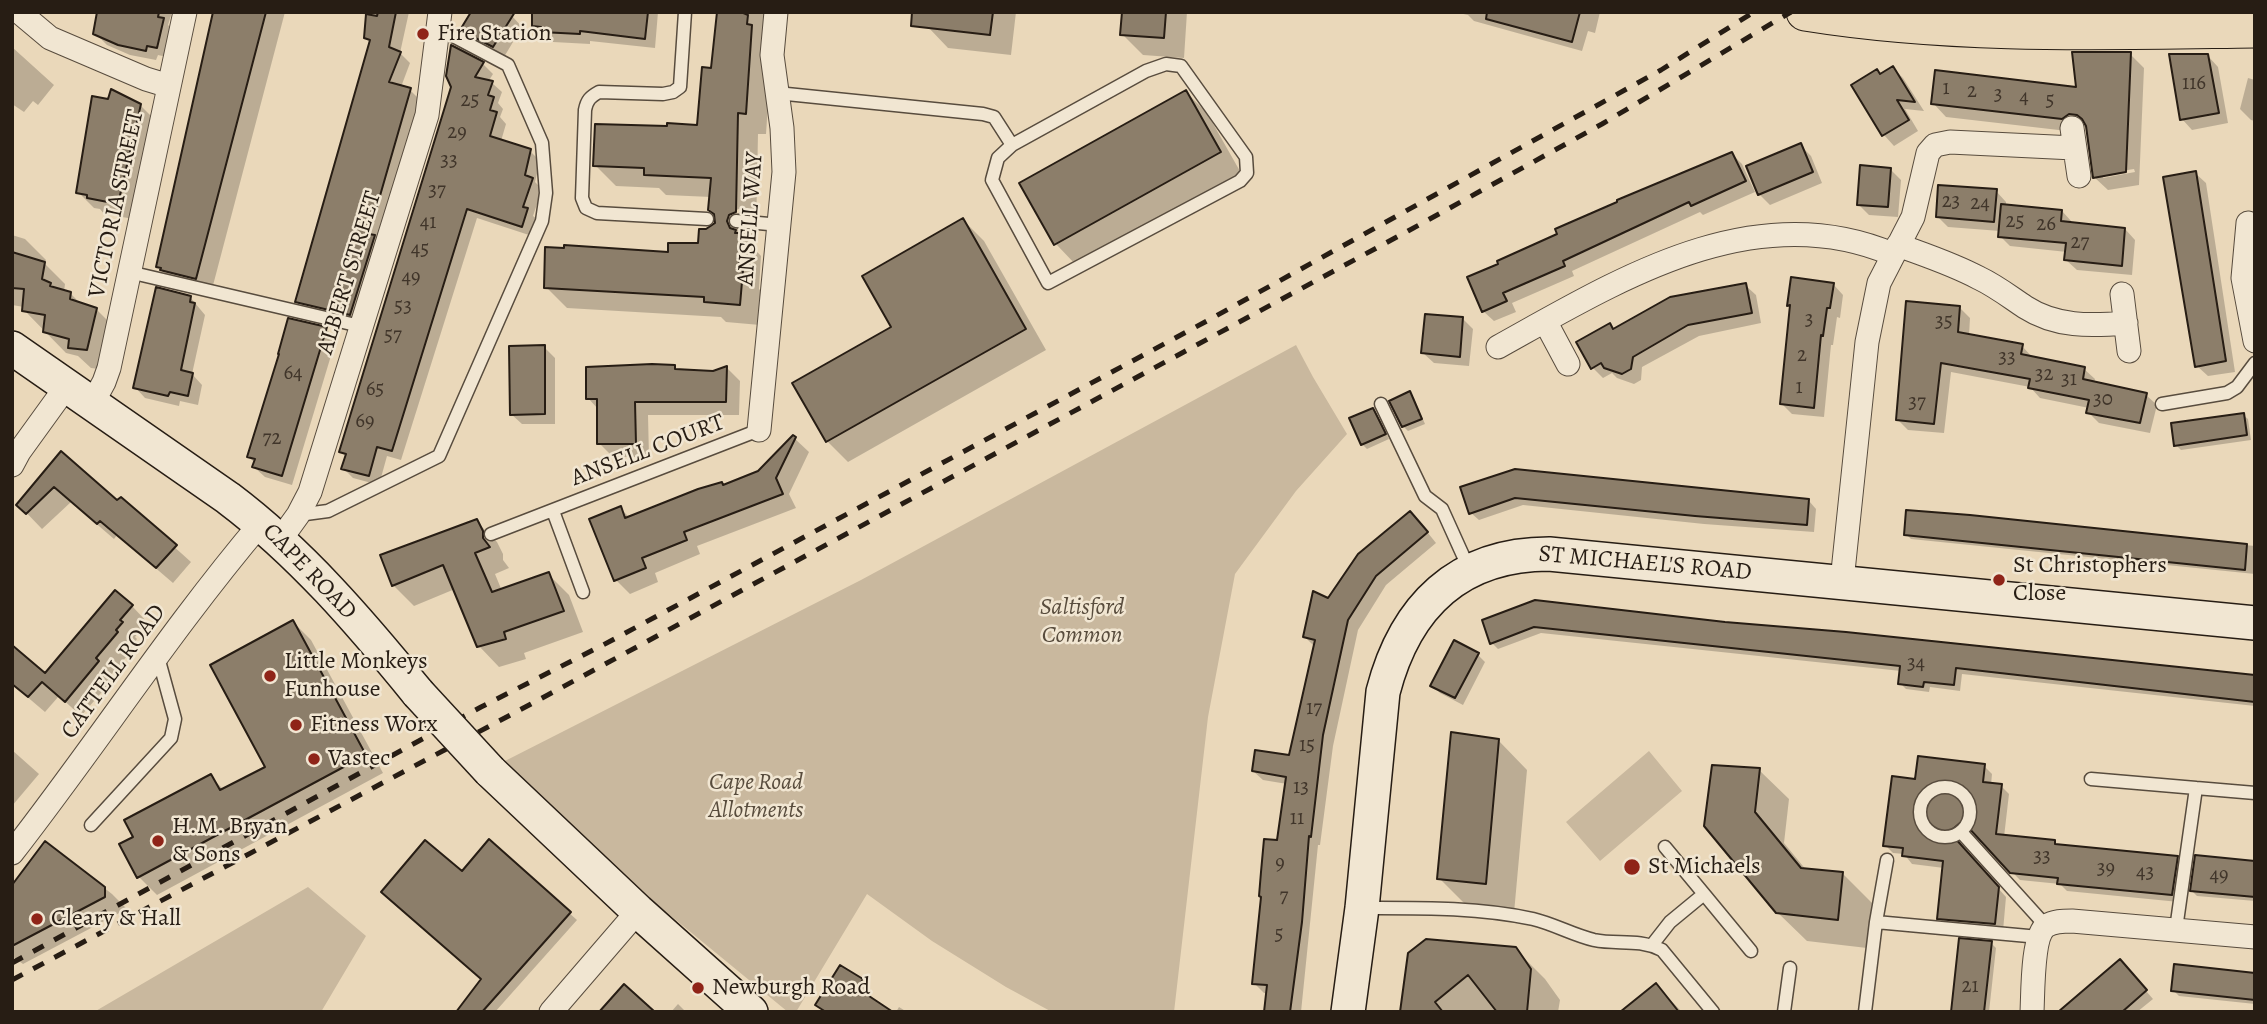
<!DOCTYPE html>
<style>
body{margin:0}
#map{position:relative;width:2267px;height:1024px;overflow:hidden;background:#ead8ba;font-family:Alegreya,serif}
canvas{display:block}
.frame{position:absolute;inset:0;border:14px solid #271d14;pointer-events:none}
</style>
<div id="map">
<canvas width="2267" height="1024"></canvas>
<div class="frame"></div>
</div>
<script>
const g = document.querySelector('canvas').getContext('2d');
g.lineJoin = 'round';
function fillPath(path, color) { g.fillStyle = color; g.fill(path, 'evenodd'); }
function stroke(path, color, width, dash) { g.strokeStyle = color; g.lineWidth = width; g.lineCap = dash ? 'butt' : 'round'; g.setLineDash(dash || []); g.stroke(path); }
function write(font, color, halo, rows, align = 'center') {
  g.font = font + ' Alegreya,serif'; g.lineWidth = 5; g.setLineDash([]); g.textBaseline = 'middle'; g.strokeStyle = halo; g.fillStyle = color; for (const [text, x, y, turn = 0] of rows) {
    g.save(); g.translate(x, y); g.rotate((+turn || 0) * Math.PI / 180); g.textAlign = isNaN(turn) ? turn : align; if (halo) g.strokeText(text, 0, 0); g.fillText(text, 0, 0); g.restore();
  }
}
const green = new Path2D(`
 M1296 345 1313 377 1347 434 1296 491 1235 574 1208 717 1174 1012H1052L1006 987 932 941 867 894 796 1012H788L660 907 503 762 861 580Z
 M1649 751 1682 791 1600 861 1566 822Z
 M308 887 366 936 321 1012H94Z`);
const shadow = new Path2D(`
 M101 12H172L168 25 174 31 167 57 158 55 156 60 130 55 107 45 97 35Z
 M215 12H285L211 293 173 282 158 267Z
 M353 12H409L400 53 410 63 401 87 410 90 420 100 361 324 308 312 297 301 371 43 365 37 368 15Z
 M544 12H658L655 48 590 41V44L553 42 542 31Z
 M718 12H770L772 47 766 134H758L756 233 750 236 748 242 761 256 759 289 763 293 760 325 726 322 721 317 567 308 546 287 700 244 706 231 715 225 717 217 709 210 711 197 666 195 659 188 616 186 595 165 699 126 713 69ZM743 207 745 210 730 217V213Z
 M929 12H1016L1011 55 948 48 928 27Z
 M1124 12H1187L1184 58 1143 55 1122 34Z
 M1454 12H1600L1595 33 1588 31 1582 51 1474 21 1468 15Z
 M512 16 522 27 504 57 473 40 463 30Z
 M12 47 54 85 38 105 33 101 24 112 12 104Z
 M453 48 483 64 493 74 488 82 492 83 502 92 498 103 503 109 500 117 506 124 501 141 530 151 540 161 535 182 542 189 533 216 537 219 532 236 477 218 401 460 387 456 379 485 353 478 343 468 347 457 341 452 453 87Z
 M2130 54 2144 68 2139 185 2108 190 2094 177 2088 127H2083L2076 132 1946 117 1933 103 2078 88ZM2134 169 2135 172 2103 178V174Z
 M2208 56 2218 67 2228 123 2192 130 2182 119Z
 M1893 68 1903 78 1924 111 1905 109 1918 131 1894 146 1884 135 1853 86 1881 76Z
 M2248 78 2255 80V121L2251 120 2240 109Z
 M1186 92 1207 113 1241 173 1076 265 1056 244 1022 184Z
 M140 105 156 121 134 219 104 214 100 209 94 208 78 192Z
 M1800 145 1811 156 1822 183 1770 205 1759 194 1748 167Z
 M1732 154 1742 164 1755 192 1703 215 1700 212 1572 271 1574 276 1512 303 1516 312 1494 321 1483 311 1559 235Z
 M1890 169 1901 180 1898 217 1869 215 1858 204Z
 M2195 173 2206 183 2235 372 2208 376 2197 366Z
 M1996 191 2006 202V206L2062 211 2072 222V224L2125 229 2135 240 2132 275 2077 270 2066 260 2067 252 2010 246 2000 236V231L1948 227 1937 216Z
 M963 220 984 241 1046 350 848 462 827 441 795 384 893 328Z
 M12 235 25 239 46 260 45 264 65 284 64 292 70 293 82 305 96 309 117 330 108 370 91 368 78 356 66 353 24 310V307L12 305Z
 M1792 279 1833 284 1843 295 1840 318 1837 317 1833 345H1831L1824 417 1792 414 1782 404 1792 309 1789 306Z
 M1745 285 1756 295 1761 323 1699 336 1642 367 1641 380 1634 384 1617 378 1612 373 1603 378 1593 368 1610 325 1615 330Z
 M190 297 205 315 192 374 202 385 198 405 180 401 179 406 145 398 135 387Z
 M1960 308 1970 318 1969 336 2022 346 2033 358 2084 369 2095 379 2094 383 2146 395 2157 405 2150 433 2099 423 2088 412 2089 408 2040 398 2030 387 1951 372 1944 433 1908 430 1897 419Z
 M1462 318 1473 329 1469 366 1434 363 1423 353Z
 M326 329 336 339 292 485 265 477 254 467 255 463 248 456Z
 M544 347 555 358V424H522L511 414Z
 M674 367 678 371 713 373 727 368 740 381 739 415H648L649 457H613L599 443 598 409 588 398Z
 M1410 394 1414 398 1425 424 1408 431 1403 426Z
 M1373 410 1377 414 1389 439 1367 449 1362 444Z
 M2243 415 2248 419 2251 440 2181 450 2176 445Z
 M793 437 809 452 789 494 796 508 697 546 700 554 655 573 658 582 630 594 616 580 620 508 630 518 759 472Z
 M61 454 118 502 121 499 191 562 173 583 117 535 114 539 71 502 42 529 18 504Z
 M1463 488 1809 501 1816 509 1814 532 1704 524 1523 505 1479 520 1471 513Z
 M1908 512 2255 546V574L1911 539 1906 534Z
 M476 521 497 542 503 554V560L509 568 495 574 502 591 548 574 569 595 583 632 524 653 526 659 499 667 479 646 455 589 414 606 393 585Z
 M1420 523 1436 543 1386 585 1358 630 1333 746 1320 845H1318L1301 1012H1263L1284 994 1264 993 1254 983 1279 842 1287 784 1263 780 1253 771 1291 757 1315 647 1305 637 1329 600Z
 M132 606 147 622 135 637 137 639 131 647 133 649 111 675 114 678 81 716 59 696 45 712 12 684V647L46 675Z
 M1484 621 1725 624 2255 677V706L1962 674 1960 691 1930 687 1929 692 1906 689 1900 683 1901 671 1541 633 1498 649 1492 643Z
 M293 622 311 640 383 773 157 895 139 877 136 838 210 776 224 790 267 768Z
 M1478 655 1485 662 1463 705 1440 693 1432 685Z
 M1498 740 1527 770 1514 913 1468 907 1439 878Z
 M12 750 39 774 12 806Z
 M1984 766 1992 774 1991 785 2001 786 2009 794 2004 837 2054 842 2059 846 2177 858 2185 865 2179 902 2067 891 2060 884 2020 880 1972 831 1964 833 1960 839 1962 848 2006 897 2003 931 1947 926 1939 918 1944 868 1912 864 1904 854 1893 853 1885 845 1916 781Z
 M1759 770 1789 799 1784 843 1807 871 1843 874 1872 903 1867 948 1807 941 1777 912 1706 825Z
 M489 842 577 920 495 1012H458L483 980 462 874Z
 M46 843 112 894 127 909 23 964 12 956V888Z
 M2255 862V901L2197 896 2192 891Z
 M1991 943 1996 948 1989 1012H1953Z
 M1515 949 1545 979 1560 1000 1558 1012H1402L1409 954Z
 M2127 969 2153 999 2137 1012H2068Z
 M2255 975V1004L2179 996 2173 990Z
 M862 981 872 991 868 997 890 1012H824L817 1005Z
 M1656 985 1682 1012H1623Z
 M678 1004 686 1012H671Z
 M899 1007 907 1012H896Z`);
const building = new Path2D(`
 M97 12H159L158 17 164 18 157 48 147 46 146 51 118 45 93 34Z
 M213 12H266L196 279 160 270 161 268 156 267Z
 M378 12H396L389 47 401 52 389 82 411 88 369 234 375 235 350 315 295 302 370 40 364 38 366 14 377 16Z
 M471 12H515L493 47 460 30Z
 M532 12H648L645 39 580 31V34L541 32V27L532 26Z
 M717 12H741L748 15 747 24 752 25 746 114 738 113 736 212 729 215 727 221 730 228 736 230 735 233H741L739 269 743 270 740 305 704 302V297L544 288 545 247 564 248V245L668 252V243H698L699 229H706L715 223 714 214 708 210 711 178 644 175V168L593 166 595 124 667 126V123L697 125 702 67 711 68Z
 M912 12H993L990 35 911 26Z
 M1122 12H1166L1164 38 1120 35Z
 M1487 12H1580L1572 42 1486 19Z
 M451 45 484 62 475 77 493 81 488 95 494 97 490 110 497 112 490 136 531 149 525 175 533 178 523 207 528 208 522 227 467 209 392 451 377 447 369 476 341 469 346 454 339 452 451 87 446 76Z
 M2072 52H2131L2126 172 2093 178 2086 126 2082 119 2077 115 2069 114 2062 119 1931 104 1935 70 2076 87Z
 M2169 54H2208L2219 113 2180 120Z
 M1893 66 1915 102 1897 100 1909 120 1882 136 1851 85 1877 69 1880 74Z
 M111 89 141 104 118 204 87 198V195L76 193 92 96 108 99Z
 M1186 90 1221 152 1054 245 1019 183Z
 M1801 143 1813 172 1758 195 1746 166Z
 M1732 152 1746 181 1691 206 1689 202 1563 261 1565 266 1503 293 1507 301 1482 312 1467 277 1498 264 1497 261 1557 234 1555 229 1617 202V200Z
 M1860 165 1891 168 1888 207 1857 205Z
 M2196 171 2226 361 2195 367 2163 177Z
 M1938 185 1997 189 1994 222 1936 217Z
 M2001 204 2062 210 2061 221 2125 228 2122 266 2064 260 2066 243 1998 237Z
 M963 218 1026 329 826 442 792 383 891 327 862 276Z
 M12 252 45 262 42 279 51 283 50 286 71 292 70 299 97 308 87 350 68 348 69 339 43 332 45 315 22 311 24 289 12 288Z
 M1791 277 1834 283 1830 308H1827L1823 336 1821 335 1814 408 1780 404 1790 305 1787 306Z
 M1746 283 1752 313 1688 325 1633 357 1631 369 1622 374 1604 368 1601 363 1591 369 1576 342 1610 323 1613 329 1670 297Z
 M156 287 191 296 190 302 195 303 181 370 193 373 188 396 170 392 168 396 133 388Z
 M1906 301 1960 306 1958 332 2023 344 2021 354 2085 367 2083 379 2147 393 2140 423 2086 413 2089 400 2028 388 2030 379 1941 363 1934 424 1896 420Z
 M1425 314 1463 317 1460 357 1421 353Z
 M288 318 327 327 282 476 252 467 255 459 247 457 279 354H278Z
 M545 345V414L510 415 509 346Z
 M652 364 675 365V369L713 371 727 366 726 402H635L636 444H597V399H586V367Z
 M1410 391 1422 419 1402 427 1389 401Z
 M1373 408 1386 434 1361 445 1349 418Z
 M2244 413 2247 435 2174 446 2171 423Z
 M793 435 796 437 776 478 783 494 684 532 687 540 642 558 646 568 614 581 589 519 621 506 625 518 698 489 722 482 723 485 758 471Z
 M61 451 117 500 121 497 177 545 156 568 100 521 97 524 54 487 26 514 16 505Z
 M1515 469 1809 499 1807 525 1695 516 1515 498 1469 514 1460 487Z
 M1906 510 1970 515 2247 544 2245 570 1904 535Z
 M1410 511 1428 532 1376 576 1348 620 1323 735 1311 837 1309 836 1302 922 1290 1012H1264L1267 985 1252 984 1261 897 1259 896 1261 872 1264 839 1277 840 1286 777 1252 771 1255 750 1289 755 1315 640 1303 637 1313 591 1328 598 1358 554Z
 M477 519 483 531V538L490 547 475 553 492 592 549 572 564 611 504 632 506 639 477 647 443 565 392 586 380 555Z
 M115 590 133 605 120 620 123 622 116 630 118 632 96 658 99 661 65 702 42 682 28 697 12 684V645L45 673Z
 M1535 600 1725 622 1846 632 2255 675V702L1956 668 1954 685 1924 682 1923 687 1898 684 1900 666 1534 627 1490 644 1482 620Z
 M293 620 366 755 137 878 119 844 133 837 124 820 211 774 220 790 265 767 210 665Z
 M1454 640 1479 653 1455 698 1430 686Z
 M1451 732 1499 739 1486 884 1437 879Z
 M1918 756 1985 764 1983 782 2002 784 1996 834 2055 840V844L2178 856 2172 895 2057 884 2058 878 2010 873 1967 826 1960 823 1953 829 1954 837 1999 887 1995 924 1937 919 1943 861 1902 856 1903 848 1883 846 1892 776 1915 779Z
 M1712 765 1760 768 1755 812 1801 868 1843 872 1838 920 1776 913 1704 826Z
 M489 839 571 912 482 1012H456L481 979 381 892 425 840 462 871Z
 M45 841 105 887V897L12 946V885Z
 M2195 855 2255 861V897L2190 891Z
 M1959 938 1992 941 1984 1012H1951Z
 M1426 939 1516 947 1531 969 1527 1012H1497L1468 975 1435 1002 1443 1012H1400L1408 953Z
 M2120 959 2147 990 2122 1012H2058Z
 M2174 964 2255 973V1000L2171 991Z
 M840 965 863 979 857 988 893 1012H826L815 1005Z
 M1656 983 1679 1012H1620Z
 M624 984 655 1012H599Z`);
const lane = new Path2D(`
 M685 12 680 87 673 92 663 94 599 92C590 97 587 100 585 110L582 198 586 208 597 213 707 219
 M1166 64 1181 66 1246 157 1247 173 1240 181 1048 283 992 180 998 158 1012 145 1146 71Z
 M777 93 983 114 994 117 1012 145
 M736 221 780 225
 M129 272 360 326
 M1381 404 1425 496 1442 509 1470 571
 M2162 404 2227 393 2237 387 2255 363
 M553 511 583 592
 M298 515 328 511 439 456 542 221 546 193 542 143 508 65 438 28
 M491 534 759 430
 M2091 779 2196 788 2176 929
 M1920 812a25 25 0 1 1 50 0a25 25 0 1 1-50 0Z
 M2196 788 2255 793
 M91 825 171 738 175 719 158 657
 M1961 832 2046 926
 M1665 847 1704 894
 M1362 908C1419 908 1477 907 1533 919 1554 924 1573 935 1594 940 1618 945 1637 938 1662 950L1713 1012
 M1876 922 2039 937
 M1652 945 1670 922 1704 894 1751 951
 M1784 1012 1790 968
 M1865 1012 1876 922 1887 860`);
const street = new Path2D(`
 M19 12 50 38 146 79 169 86
 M2072 128 2079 176
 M2248 223 2243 278 2255 341
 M1898 245C1925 255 1953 264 1979 278 1996 286 2010 297 2025 307 2056 327 2090 326 2126 323
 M2122 294 2129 351
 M1545 321 1568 364
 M1498 347C1617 281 1753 195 1892 254
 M92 404 104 382 109 368 185 12
 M759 430 784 172 782 128 772 55 776 12
 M12 465 19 452 66 387
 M280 540 298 515 310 492 427 115 440 12
 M1842 581 1867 342 1879 283 1913 217 1928 153 1935 145 1950 142 2074 148
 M12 853C97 744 172 628 261 523
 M551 1012 638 911
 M2032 1012C2033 994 2032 936 2046 926 2054 921 2063 921 2072 921L2255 937`);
const secondary = new Path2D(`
 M12 348 228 498C301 553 360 622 418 693
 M490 771 638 911 751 1012
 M1348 1012 1362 908 1383 692C1405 607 1458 554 1549 554 1784 576 2019 601 2255 623`);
const primary = new Path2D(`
 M1805 12C1954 36 2105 31 2255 29`);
const rail = new Path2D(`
 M12 963 481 707 603 645 1205 322 1661 70 1754 12
 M12 980 531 704 1408 231 1602 124 1791 12`);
const secondaryBridge = new Path2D(`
 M418 693 490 771`);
const markers = [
 [423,34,7,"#8f2418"],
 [1999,580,7,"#8f2418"],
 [270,676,7,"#8f2418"],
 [296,725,7,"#8f2418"],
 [314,759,7,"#8f2418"],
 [158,841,7,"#8f2418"],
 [1632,867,9,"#8f2418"],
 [37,919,7,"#8f2418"],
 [698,988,7,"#8f2418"]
];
const numberNames = [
 ["116",2194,84],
 ["1",1946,89],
 ["2",1972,92],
 ["3",1998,95],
 ["4",2024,98],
 ["25",470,101],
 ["5",2050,101],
 ["29",457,133],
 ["33",449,161],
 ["37",437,191],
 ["23",1951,202],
 ["24",1980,204],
 ["25",2015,222],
 ["41",428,223],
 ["26",2046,225],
 ["27",2080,243],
 ["45",420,250],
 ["49",411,278],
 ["53",403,307],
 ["3",1809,320],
 ["35",1944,322],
 ["57",393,336],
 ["2",1802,356],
 ["33",2007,358],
 ["64",293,374],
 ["32",2044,375],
 ["31",2069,380],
 ["1",1799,388],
 ["65",375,390],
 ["30",2103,400],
 ["37",1917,403],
 ["69",365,422],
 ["72",272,439],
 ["34",1916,664],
 ["17",1314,709],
 ["15",1307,746],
 ["13",1301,788],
 ["11",1297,819],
 ["33",2042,857],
 ["9",1280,864],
 ["39",2106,869],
 ["43",2145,873],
 ["49",2219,876],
 ["7",1284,897],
 ["5",1279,935],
 ["21",1970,987]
];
const poiNames = [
 ["Fire Station",437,34],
 ["St Christophers",2013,566],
 ["Close",2013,594],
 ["Little Monkeys",284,662],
 ["Funhouse",284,690],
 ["Fitness Worx",310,725],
 ["Vastec",328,759],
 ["H.M. Bryan",172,827],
 ["& Sons",172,855],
 ["St Michaels",1648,867],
 ["Cleary & Hall",51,919],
 ["Newburgh Road",712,988]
];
const streetNames = [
 ["VICTORIA STREET",117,204,-78],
 ["ANSELL WAY",751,219,-86],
 ["ALBERT STREET",350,273,-73],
 ["ANSELL COURT",648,451,-21],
 ["ST MICHAEL'S ROAD",1645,564,5],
 ["CAPE ROAD",309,572,46],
 ["CATTELL ROAD",114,672,-54]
];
const parkNames = [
 ["Saltisford",1082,608],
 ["Common",1082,636],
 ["Cape Road",756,783],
 ["Allotments",756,811]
];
fillPath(green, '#c9b89e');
fillPath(shadow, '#0003');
fillPath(building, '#8c7e6a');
stroke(building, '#271d14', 2);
stroke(lane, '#584c3e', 15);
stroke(street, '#584c3e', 25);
stroke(secondary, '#271d14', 36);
stroke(primary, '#271d14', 39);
stroke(lane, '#f1e6d2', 12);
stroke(street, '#f1e6d2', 23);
stroke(secondary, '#f1e6d2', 33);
stroke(primary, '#ead8ba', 37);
stroke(rail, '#271d14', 5, [12, 12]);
stroke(secondaryBridge, '#271d14', 36, []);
stroke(secondaryBridge, '#f1e6d2', 33);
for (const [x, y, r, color] of markers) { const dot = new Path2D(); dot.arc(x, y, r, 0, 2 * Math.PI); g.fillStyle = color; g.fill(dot); stroke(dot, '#f1e6d2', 2.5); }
write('21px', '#40352a', null, numberNames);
write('24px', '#271d14', '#f1e6d2', poiNames, 'left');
write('24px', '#271d14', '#f1e6d2', streetNames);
write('italic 24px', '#584c3d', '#f1e6d2', parkNames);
</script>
